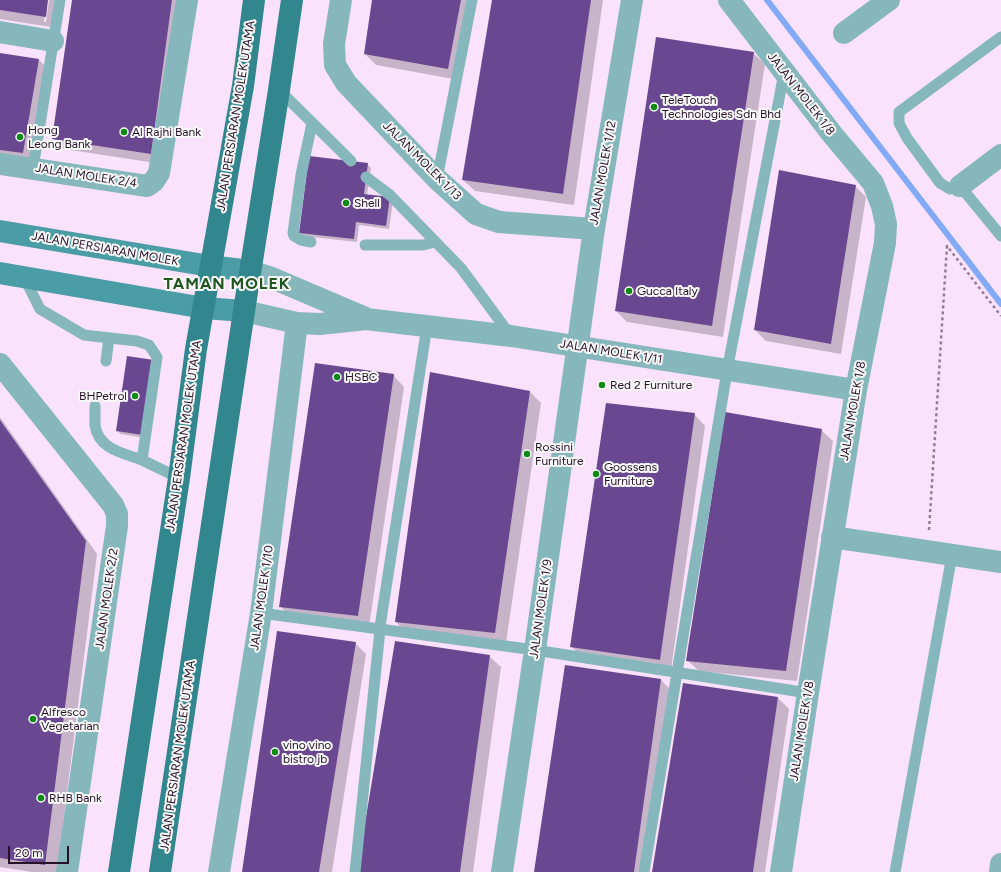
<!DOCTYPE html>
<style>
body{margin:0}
#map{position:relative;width:1001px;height:872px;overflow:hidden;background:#fae2fc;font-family:Figtree,sans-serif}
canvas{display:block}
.scale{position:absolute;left:8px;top:846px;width:61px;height:18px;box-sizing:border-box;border:2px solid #261129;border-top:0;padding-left:5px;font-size:12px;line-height:14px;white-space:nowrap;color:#261129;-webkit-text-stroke:3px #f8f8f8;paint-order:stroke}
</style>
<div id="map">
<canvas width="1001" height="872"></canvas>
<div class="scale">20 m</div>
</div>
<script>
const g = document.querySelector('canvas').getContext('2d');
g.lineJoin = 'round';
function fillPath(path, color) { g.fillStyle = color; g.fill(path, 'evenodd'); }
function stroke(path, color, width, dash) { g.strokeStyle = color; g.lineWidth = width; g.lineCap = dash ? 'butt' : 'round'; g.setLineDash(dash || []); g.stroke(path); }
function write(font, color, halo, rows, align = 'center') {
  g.font = font + ' Figtree,sans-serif'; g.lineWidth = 4; g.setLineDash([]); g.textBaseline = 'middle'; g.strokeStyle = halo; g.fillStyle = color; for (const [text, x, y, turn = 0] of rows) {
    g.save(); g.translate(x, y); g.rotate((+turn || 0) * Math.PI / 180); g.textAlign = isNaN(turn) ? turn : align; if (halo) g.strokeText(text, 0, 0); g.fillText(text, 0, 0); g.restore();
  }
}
const shadow = new Path2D(`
 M0 0H47L44 22H46L49 0H61L57 28 0 19Z
 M73 0H185L162 164 64 149 53 138Z
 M373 0H474L459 80 376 65 365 54Z
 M493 0H603L574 205 475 191 463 180Z
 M753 53 765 64 723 337 627 322 616 311Z
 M0 54 39 60 50 71 34 164 0 159Z
 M367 164 371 168 367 195 393 201 389 229 359 225 357 242 303 236 300 232Z
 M855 186 866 197 841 354 766 341 755 330Z
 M128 358 146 438 121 434 117 431Z
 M431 373 530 392 541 403 506 643 407 633 396 622Z
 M393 375 404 387 369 627 291 617 280 606Z
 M694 414 705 426 671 670 582 657 571 646Z
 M0 417 97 554 57 872H32L0 867Z
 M821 430 833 441 797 681 699 671 687 660Z
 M355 643 366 654 332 872H243Z
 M489 656 501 667 473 872H358Z
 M565 666 661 680 672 691 646 872H535Z
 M778 698 789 709 765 872H653Z`);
const stream = new Path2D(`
 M767 0 1001 304`);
const building = new Path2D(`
 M0 0H48L46 17 0 10Z
 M72 0H172L151 154 52 139Z
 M372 0H461L448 69 364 54Z
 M492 0H591L563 194 462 180Z
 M656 37 754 52 712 326 615 311Z
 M0 53 39 59 23 153 0 150Z
 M309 156 368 163 364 194 390 197 386 226 356 222 354 239 299 233Z
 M779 170 856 185 831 344 754 330Z
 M127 356 154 360 143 435 116 431Z
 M315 363 394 374 358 616 279 607Z
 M430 372 530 391 495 633 395 622Z
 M606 403 695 413 660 660 570 647Z
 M725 412 822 429 786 671 686 661Z
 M0 420 86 541 45 865 0 858Z
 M277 631 356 642 319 872H242Z
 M395 641 490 655 460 872H357Z
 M565 665 661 679 634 872H534Z
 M683 683 778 697 753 872H652Z`);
const path = new Path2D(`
 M929 530 947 246 1001 316`);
const lane = new Path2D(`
 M1001 37 899 112V123L907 138 940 183 950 189 960 186 1001 236
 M279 90 351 161
 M33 168 60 0
 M366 177 390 195 461 268 511 336
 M437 179 472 0
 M311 242 301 240 294 236 293 233 301 175 312 123
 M365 245H423L435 242
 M24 277 40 309 84 335 137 341 149 345 157 357 142 460 179 478
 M106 361 109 338
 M95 406C95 413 95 419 95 425 98 449 123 453 142 460
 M261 613 535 650 808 693
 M355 872 381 620 427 326
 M644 872 727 371 784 73
 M895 872 952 555`);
const street = new Path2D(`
 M341 0 334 44 335 65 346 83 437 179 476 214 499 222 594 229
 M729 0 832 134 873 183 882 206 886 224 885 243 856 390 808 693 781 872
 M0 32 53 41
 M844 33 889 0
 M0 164 147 186 154 181 159 173 187 0
 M960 186 1001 155
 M250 271 272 278 366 318
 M244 311 297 323 320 324 366 319 511 336 856 390
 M0 364 113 505 117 514V526L67 872
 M832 537 1001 562
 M219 872 261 613 297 323
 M502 872 535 650 594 229 632 0
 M1000 872 1001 864`);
const secondary = new Path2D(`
 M0 231 210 266 250 271
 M0 273 204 308 244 311`);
const primary = new Path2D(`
 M119 872 179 478 196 349 243 86 254 0
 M160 872 244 311 279 90 292 0`);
const markers = [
 [654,107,4,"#0e8b14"],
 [124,132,4,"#0e8b14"],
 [20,137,4,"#0e8b14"],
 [346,203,4,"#0e8b14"],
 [629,291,4,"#0e8b14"],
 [337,377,4,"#0e8b14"],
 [602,385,4,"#0e8b14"],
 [135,396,4,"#0e8b14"],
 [527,454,4,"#0e8b14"],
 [596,474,4,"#0e8b14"],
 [33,719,4,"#0e8b14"],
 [275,752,4,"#0e8b14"],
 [41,798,4,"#0e8b14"]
];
const streetNames = [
 ["JALAN MOLEK 1/8",801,94,52],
 ["JALAN PERSIARAN MOLEK UTAMA",236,116,-81],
 ["JALAN MOLEK 1/13",422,161,45],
 ["JALAN MOLEK 1/12",603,173,-80],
 ["JALAN MOLEK 2/4",86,176,9],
 ["JALAN PERSIARAN MOLEK",105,249,10],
 ["JALAN MOLEK 1/11",611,352,9],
 ["JALAN MOLEK 1/8",853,411,-80],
 ["JALAN PERSIARAN MOLEK UTAMA",184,436,-82],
 ["JALAN MOLEK 1/10",262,598,-82],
 ["JALAN MOLEK 2/2",107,599,-82],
 ["JALAN MOLEK 1/9",541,609,-82],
 ["JALAN MOLEK 1/8",802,731,-81],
 ["JALAN PERSIARAN MOLEK UTAMA",178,756,-82]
];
const poiNames = [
 ["TeleTouch",662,100],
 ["Technologies Sdn Bhd",662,114],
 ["Hong",28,130],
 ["Leong Bank",28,144],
 ["Al Rajhi Bank",132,132],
 ["Shell",354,203],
 ["Gucca Italy",637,291],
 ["HSBC",345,377],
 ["Red 2 Furniture",610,385],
 ["BHPetrol",127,396,"right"],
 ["Rossini",535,447],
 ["Furniture",535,461],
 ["Goossens",604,467],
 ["Furniture",604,481],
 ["Alfresco",41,712],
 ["Vegetarian",41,726],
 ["vino vino",283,745],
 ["bistro jb",283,759],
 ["RHB Bank",49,798]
];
const districtNames = [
 ["TAMAN MOLEK",227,284]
];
fillPath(shadow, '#0003');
stroke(stream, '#83aaf6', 6);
fillPath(building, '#694891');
stroke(path, '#937d96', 2.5, [3, 3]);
stroke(lane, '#85b7bc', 11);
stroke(street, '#85b7bc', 22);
stroke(secondary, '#4a9da4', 22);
stroke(primary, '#32868e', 22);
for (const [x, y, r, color] of markers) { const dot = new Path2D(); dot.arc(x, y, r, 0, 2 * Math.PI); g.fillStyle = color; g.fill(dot); stroke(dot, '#f8f8f8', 1.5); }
write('12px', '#261129', '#f8f8f8', streetNames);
write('12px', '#261129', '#f8f8f8', poiNames, 'left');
g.letterSpacing = '1px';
write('bold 16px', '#225621', '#f8f8f8', districtNames);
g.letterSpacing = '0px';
</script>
